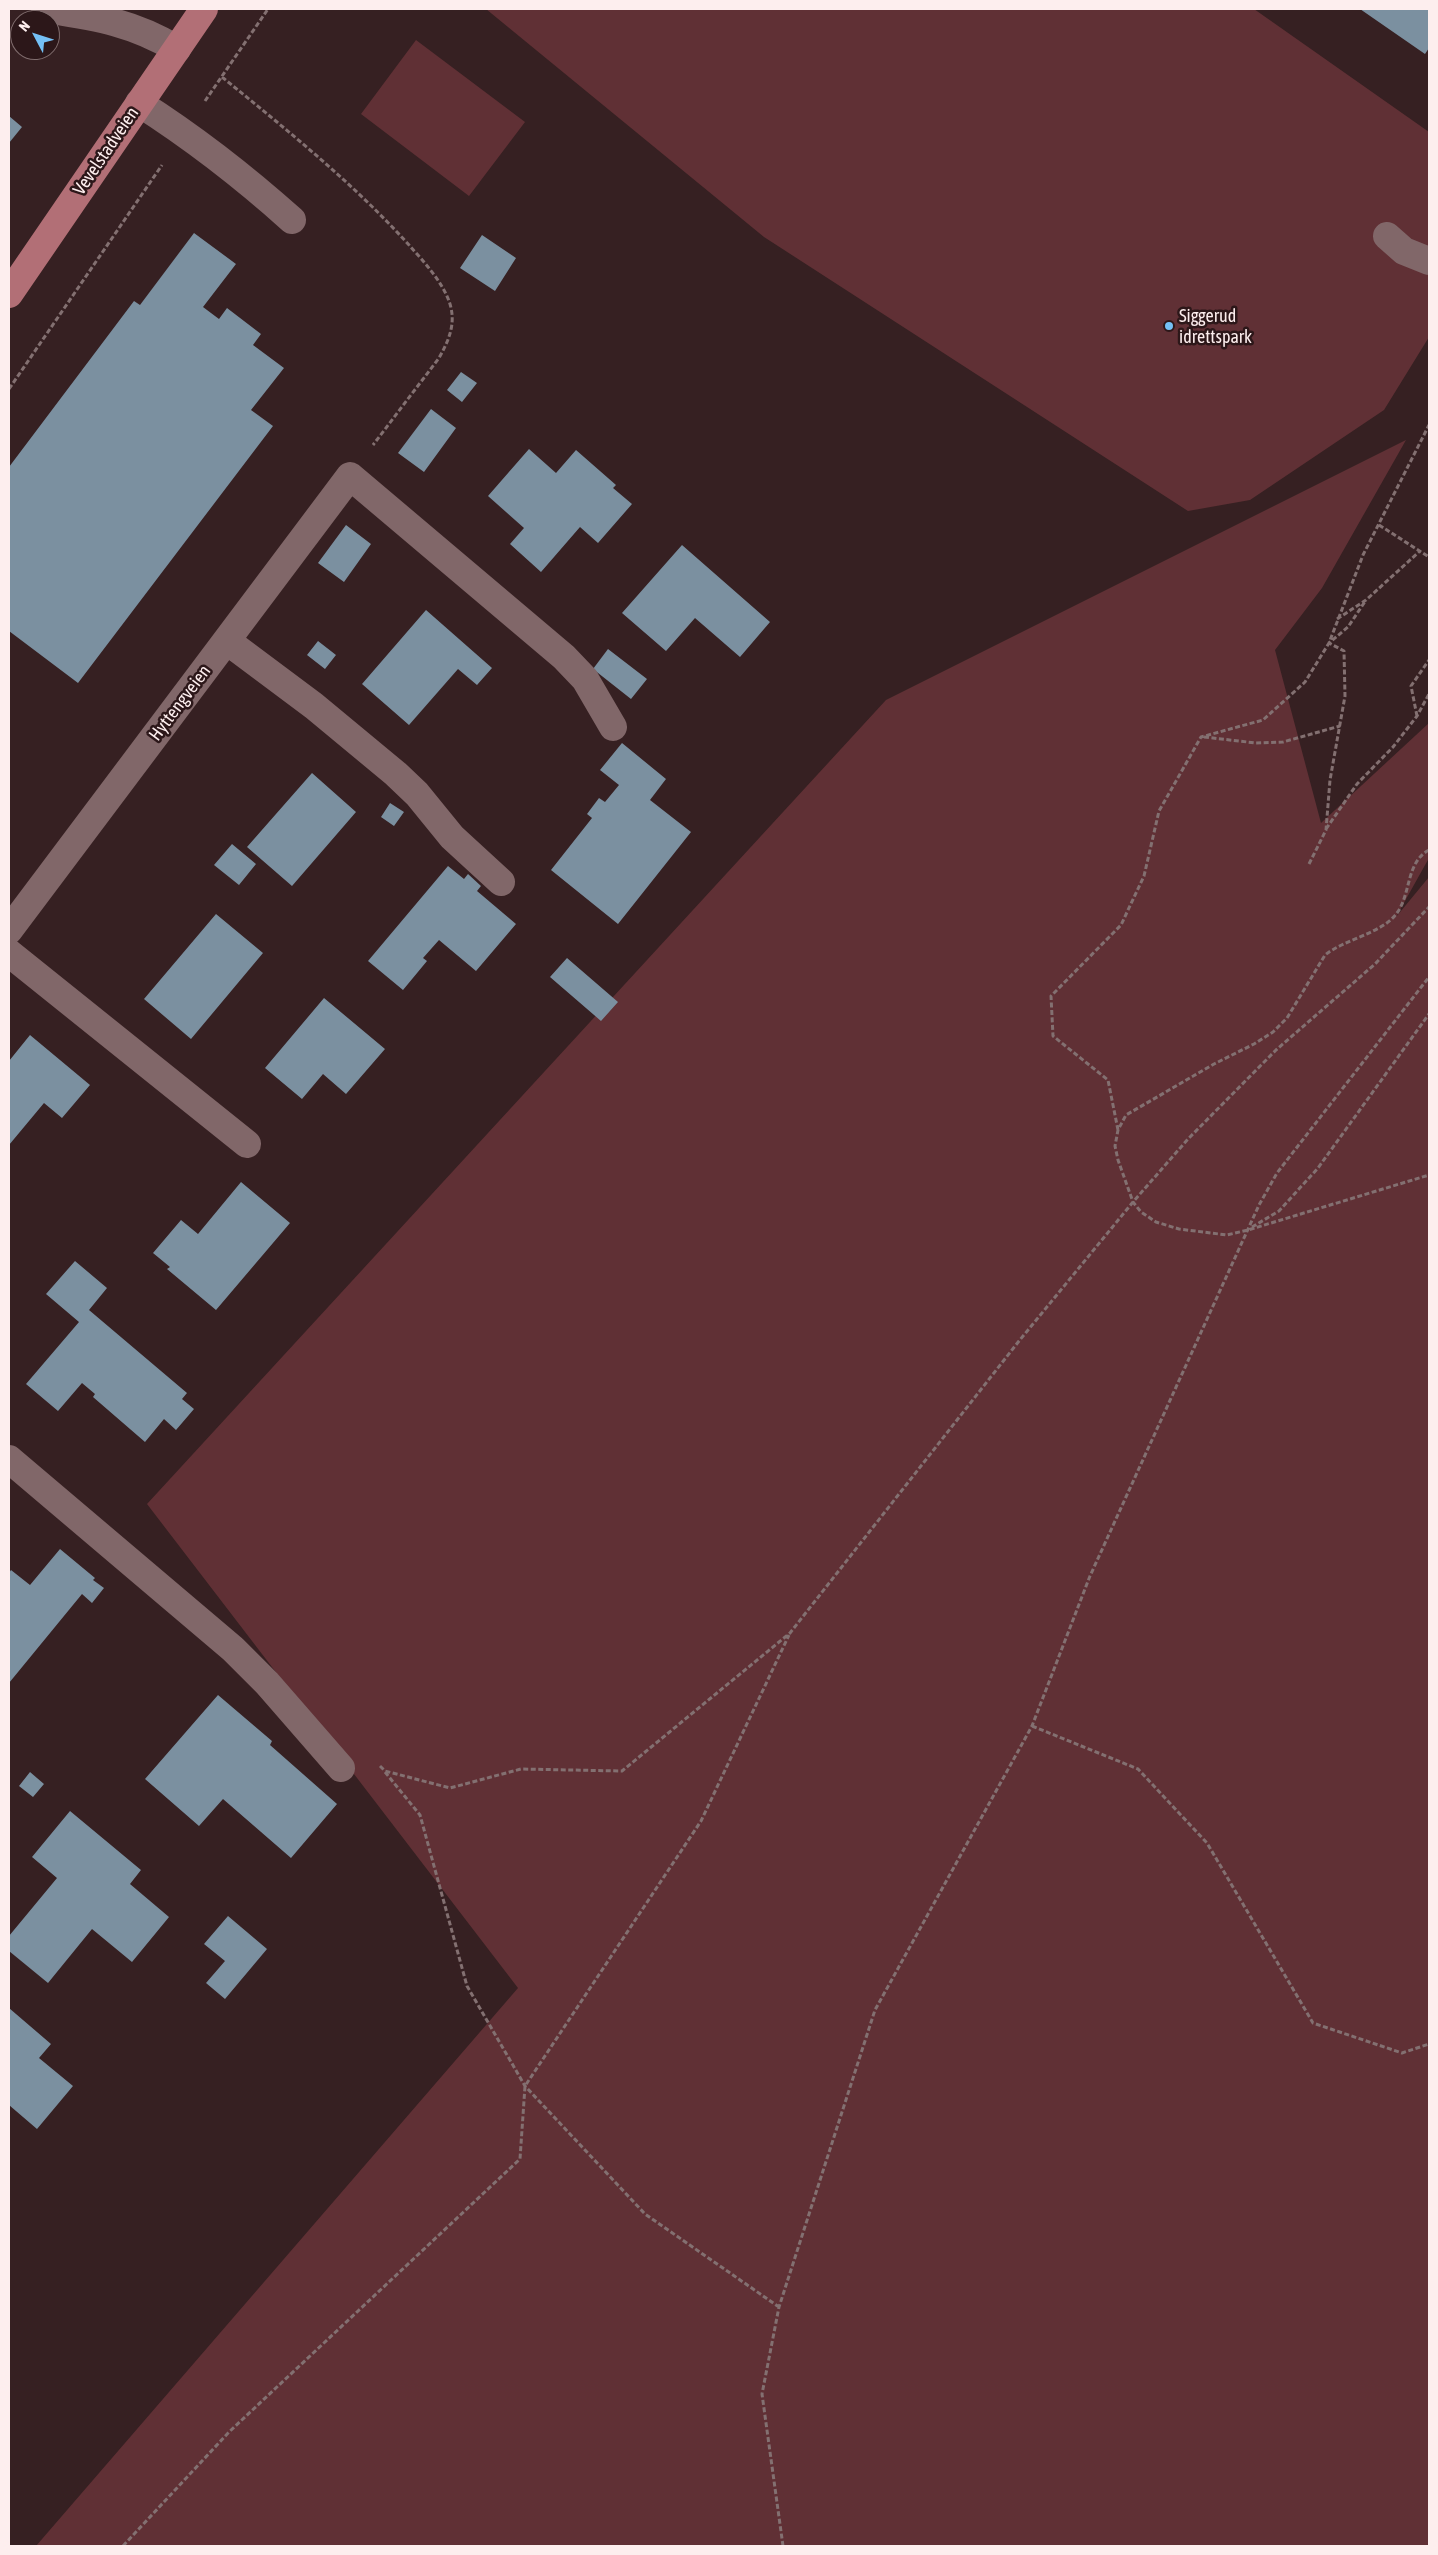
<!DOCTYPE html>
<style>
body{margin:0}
#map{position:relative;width:1438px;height:2555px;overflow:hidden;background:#362022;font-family:"Asap Condensed",sans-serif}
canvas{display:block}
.frame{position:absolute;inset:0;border:10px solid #fdeeee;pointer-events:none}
.north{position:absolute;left:10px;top:10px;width:50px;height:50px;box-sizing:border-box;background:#2c1719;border:1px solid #806d6e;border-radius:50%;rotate:310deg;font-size:14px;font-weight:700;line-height:20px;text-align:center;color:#fdeeee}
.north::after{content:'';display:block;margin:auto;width:18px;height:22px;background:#74c0f6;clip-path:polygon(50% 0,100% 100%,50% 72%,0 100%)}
</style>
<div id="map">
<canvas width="1438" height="2555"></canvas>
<div class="frame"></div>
<div class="north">N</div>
</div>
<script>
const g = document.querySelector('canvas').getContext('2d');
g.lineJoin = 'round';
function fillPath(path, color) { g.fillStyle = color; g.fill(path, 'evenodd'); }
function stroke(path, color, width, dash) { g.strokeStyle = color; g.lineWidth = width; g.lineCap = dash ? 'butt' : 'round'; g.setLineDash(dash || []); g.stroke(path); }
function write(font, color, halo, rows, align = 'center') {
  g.font = font + ' "Asap Condensed",sans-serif'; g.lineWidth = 5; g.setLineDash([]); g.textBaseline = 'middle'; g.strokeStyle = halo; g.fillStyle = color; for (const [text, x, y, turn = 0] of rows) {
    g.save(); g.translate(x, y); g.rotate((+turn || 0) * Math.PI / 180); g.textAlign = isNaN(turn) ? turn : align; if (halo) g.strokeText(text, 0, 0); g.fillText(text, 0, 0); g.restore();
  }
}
const green = new Path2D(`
 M486 9H1254L1429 132V337L1384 410 1250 500 1188 511 764 237Z
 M416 40 525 122 469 196 361 114Z
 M1406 440 1322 588 1275 650 1321 823 1429 723V858L1396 917 1429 877V2546H36L518 1988 147 1504 886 700Z`);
const building = new Path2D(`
 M1360 9H1429V48L1425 54Z
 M9 116 22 127 9 143Z
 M194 233 236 264 203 307 219 319 227 308 261 334 253 345 284 368 251 410 273 426 78 683 9 631V467L134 301 140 305Z
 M482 235 516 258 495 291 460 268Z
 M461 372 477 383 462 402 447 390Z
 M431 409 456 428 424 472 398 453Z
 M529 449 556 473 576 450 616 485 613 488 632 504 598 543 580 527 541 572 510 544 524 528 488 496Z
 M346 525 371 544 344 582 318 563Z
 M682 545 770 622 740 657 695 618 666 651 622 613Z
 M426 610 492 668 477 685 458 669 409 725 362 684Z
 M318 641 336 655 325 669 307 655Z
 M608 649 647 679 631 699 593 669Z
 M622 743 666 779 650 800 691 832 618 924 551 870 592 818 587 814 599 798 605 802 619 785 600 770Z
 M312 773 356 812 292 886 247 847Z
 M390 803 404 812 394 826 381 817Z
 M232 844 256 864 239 885 214 865Z
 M448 866 464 879 468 874 481 886 477 891 516 924 476 971 439 940 423 958 427 961 403 990 368 961Z
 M216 914 263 953 191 1039 144 999Z
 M567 958 618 1002 601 1021 550 977Z
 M324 998 385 1049 346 1094 323 1074 302 1099 265 1068Z
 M30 1035 90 1085 62 1118 44 1103 9 1145V1061Z
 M241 1182 290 1223 216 1310 167 1269 170 1267 153 1253 181 1220 198 1234Z
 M75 1261 107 1288 89 1310 187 1393 182 1399 194 1409 176 1430 164 1419 145 1442 93 1397 95 1394 82 1383 58 1411 26 1384 79 1322 46 1294Z
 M60 1549 95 1578 93 1580 104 1588 92 1603 82 1594 9 1683V1573L11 1570 30 1585Z
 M218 1695 272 1741 270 1745 337 1804 291 1858 223 1799 199 1826 145 1779Z
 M30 1772 44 1784 33 1797 19 1786Z
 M70 1811 141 1870 130 1884 169 1917 132 1962 92 1929 48 1983 9 1951V1936L57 1878 32 1857Z
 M228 1916 267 1949 225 1999 206 1983 225 1961 204 1944Z
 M9 2008 51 2044 39 2058 73 2086 37 2129 9 2105Z`);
const path = new Path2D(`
 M222 77C287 130 353 183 409 245 424 262 443 282 450 304 456 324 449 340 439 358L373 445
 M205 101 268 9
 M9 389 162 165
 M1379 525 1429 557
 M1337 619 1366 600 1420 551
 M1417 716 1411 686 1429 660
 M1204 737 1256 743 1283 742 1340 726
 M1326 829 1357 784 1393 747 1417 716 1429 694
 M1429 850C1406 862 1411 894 1397 913 1383 933 1345 939 1325 955L1287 1018 1273 1032 1254 1044 1214 1064 1126 1115 1118 1130 1115 1146 1118 1160 1133 1202 1141 1212 1156 1222 1179 1229 1227 1235 1248 1230 1429 1175
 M1309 864 1326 830 1330 780 1345 696 1344 651 1329 643 1348 627 1366 600
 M1118 1130 1108 1080 1053 1036 1051 996 1121 925 1144 876 1159 811 1201 737 1263 720 1305 682 1329 643 1363 555 1429 425
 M1252 1227 1279 1211 1318 1168 1429 1014
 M1032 1726 1138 1769 1207 1843 1313 2023 1402 2053 1429 2044
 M380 1766 385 1771 450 1788 521 1769 622 1771 790 1633 1019 1341 1133 1202 1188 1139 1276 1050 1375 964 1429 907
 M385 1772 420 1815 467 1986 525 2086 645 2214 779 2307
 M123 2546 229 2432 520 2159 525 2086 701 1821 789 1635
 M783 2546 762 2394 779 2307 875 2010 1032 1726 1090 1576 1259 1205 1277 1173 1429 977`);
const minor = new Path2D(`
 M45 9C96 17 132 22 177 49
 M139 103C194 138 244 177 292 220
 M1387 236 1404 251 1429 261
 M227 641 314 706 396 774 417 794 452 837 501 882
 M9 930 350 476 564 657 585 679 613 727
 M9 953 247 1144
 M9 1459 233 1649 267 1683 341 1768`);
const major = new Path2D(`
 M9 294 204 9`);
const markers = [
 [1169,326,5,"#74c0f6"]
];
const streetNames = [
 ["Vevelstadveien",106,151,-56],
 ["Hyttengveien",180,703,-53]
];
const poiNames = [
 ["Siggerud",1179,316],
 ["idrettspark",1179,337]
];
fillPath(green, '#603035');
fillPath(building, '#7b90a0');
stroke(path, '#837071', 3, [5, 2.5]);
stroke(minor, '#816769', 28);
stroke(major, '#b26f76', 28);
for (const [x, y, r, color] of markers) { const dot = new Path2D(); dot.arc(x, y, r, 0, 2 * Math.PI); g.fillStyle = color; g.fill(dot); stroke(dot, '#2c1719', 2); }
write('18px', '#fdeeee', '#2c1719', streetNames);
write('18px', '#fdeeee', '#2c1719', poiNames, 'left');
</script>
